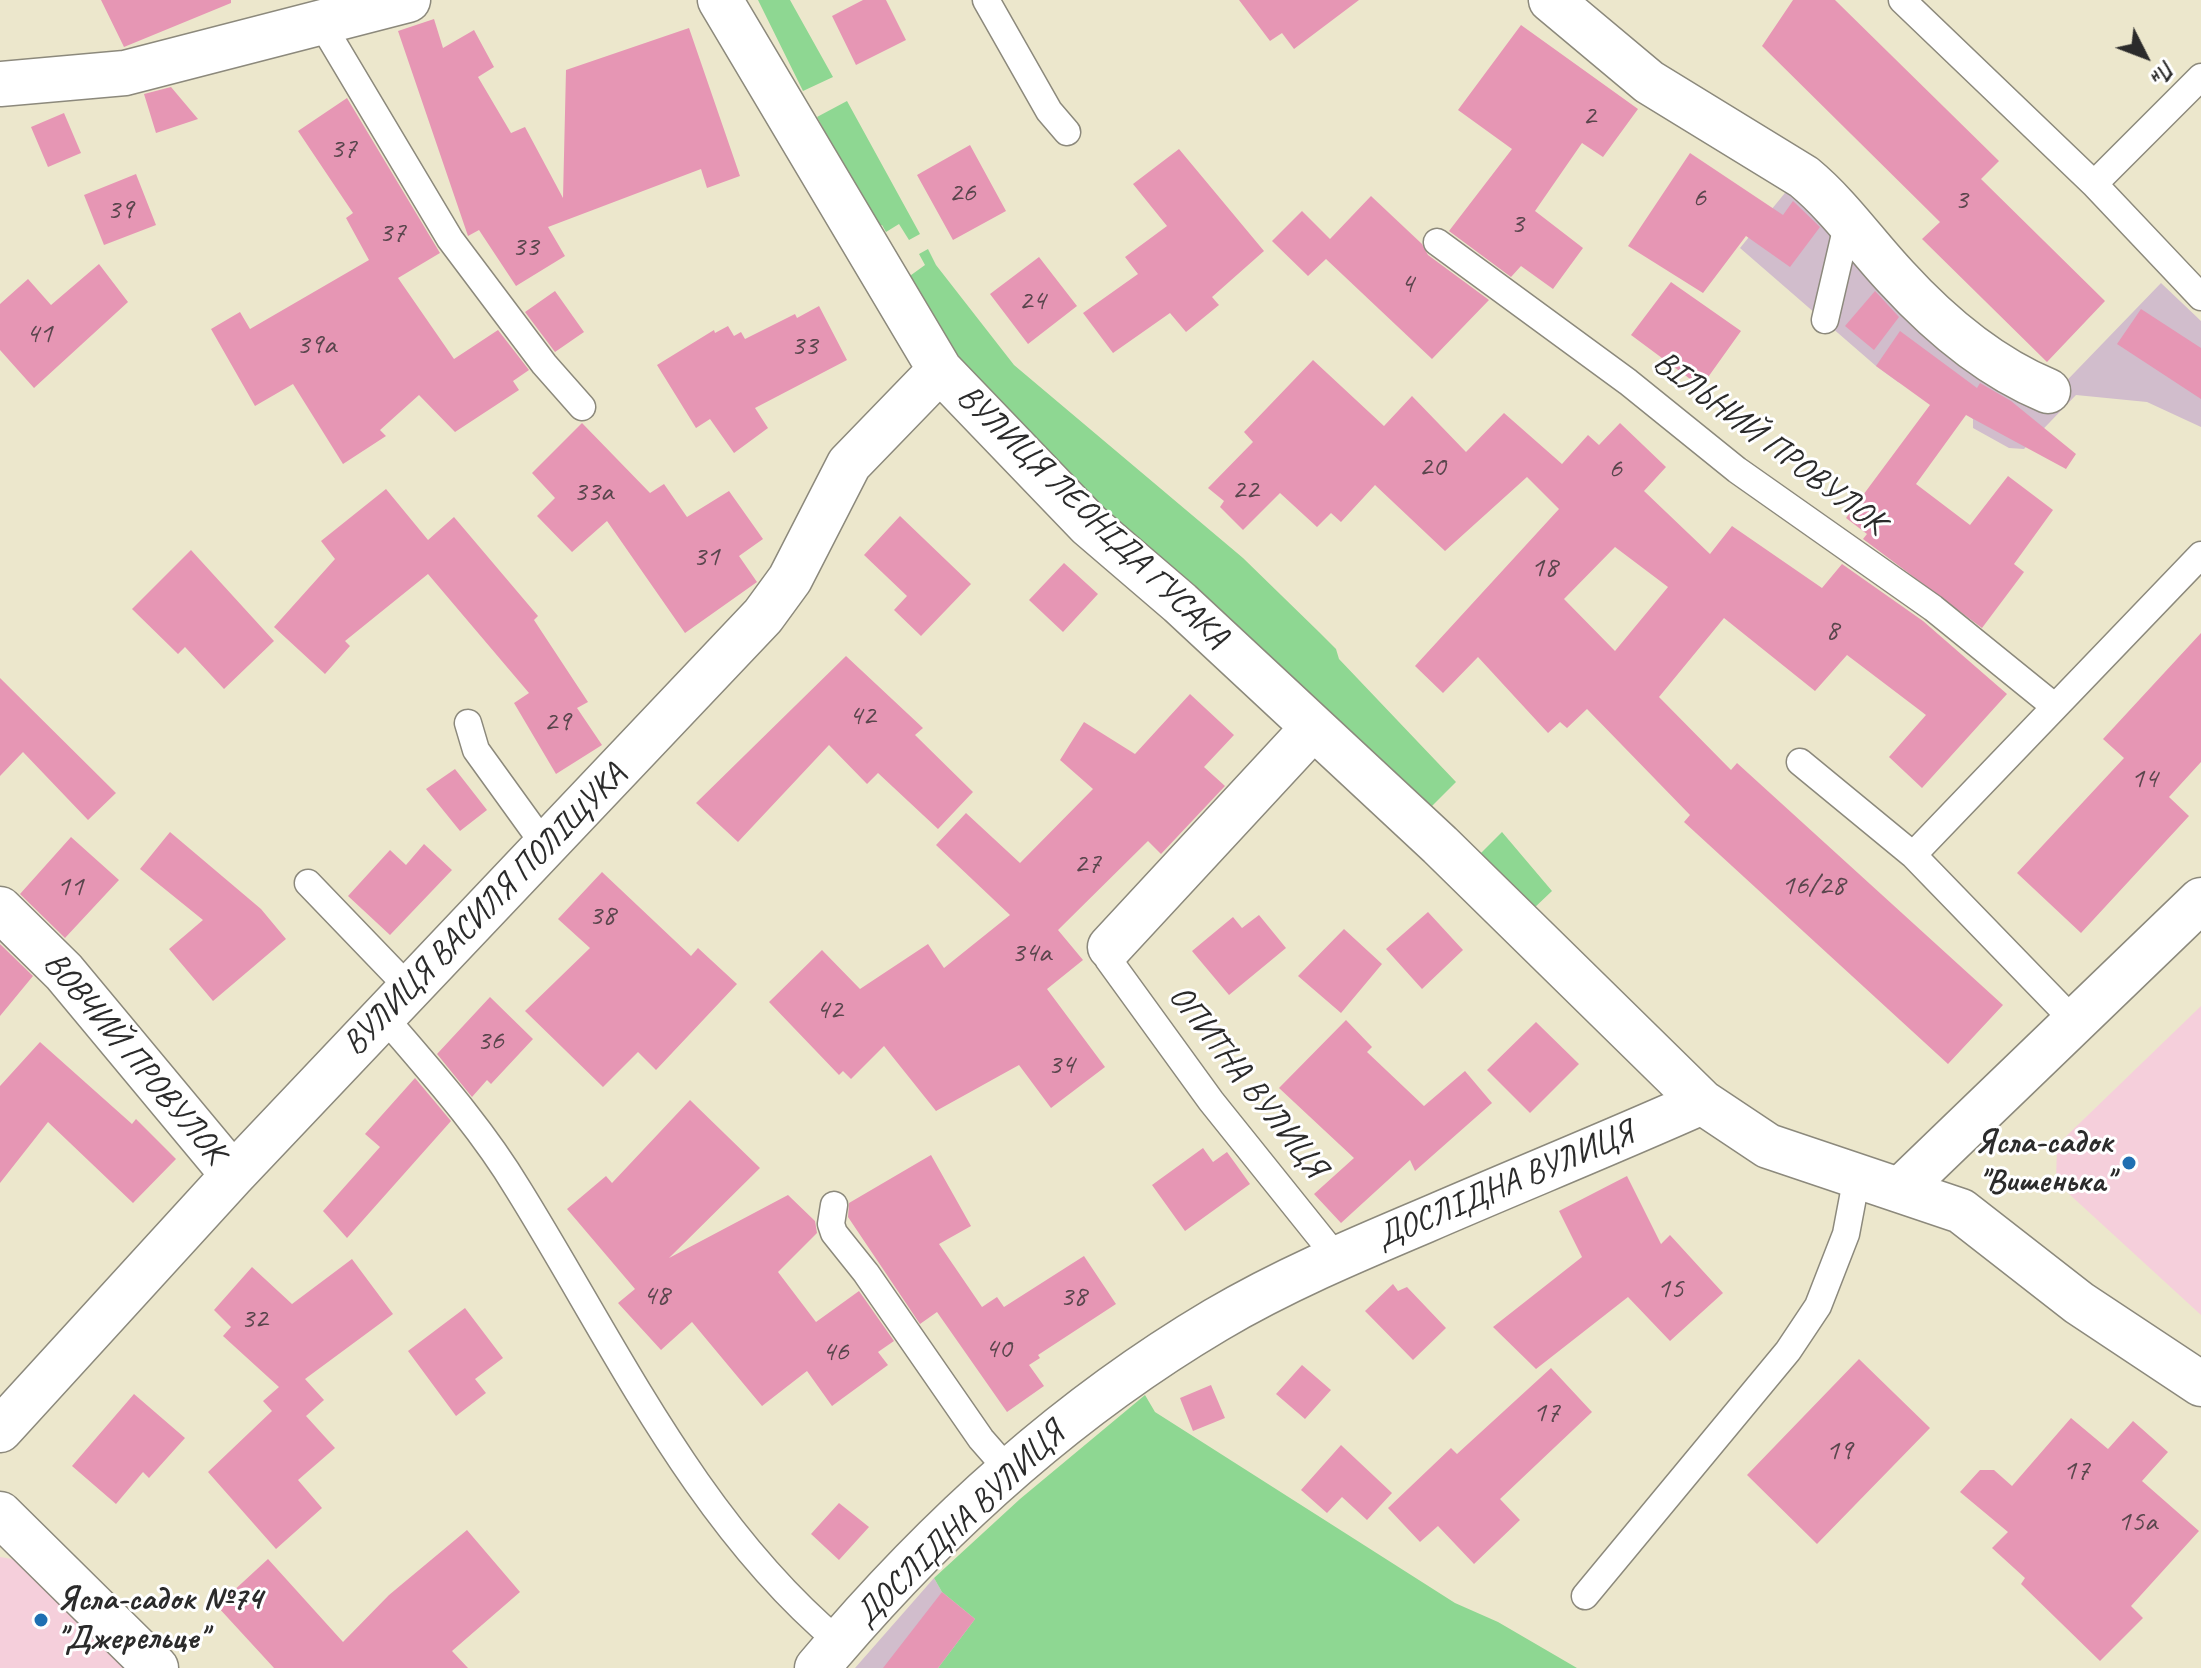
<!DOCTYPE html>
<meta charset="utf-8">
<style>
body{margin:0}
#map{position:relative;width:2201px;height:1668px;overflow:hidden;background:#ece7cc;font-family:Caveat,sans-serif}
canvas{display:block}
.north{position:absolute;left:2105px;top:16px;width:80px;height:80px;-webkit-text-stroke:6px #fff;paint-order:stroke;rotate:132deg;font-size:22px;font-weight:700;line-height:32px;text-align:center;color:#2b2b2b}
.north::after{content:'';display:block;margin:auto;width:28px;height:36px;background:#2b2b2b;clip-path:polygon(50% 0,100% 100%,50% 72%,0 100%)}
</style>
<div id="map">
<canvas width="2201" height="1668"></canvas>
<div class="north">Пн</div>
</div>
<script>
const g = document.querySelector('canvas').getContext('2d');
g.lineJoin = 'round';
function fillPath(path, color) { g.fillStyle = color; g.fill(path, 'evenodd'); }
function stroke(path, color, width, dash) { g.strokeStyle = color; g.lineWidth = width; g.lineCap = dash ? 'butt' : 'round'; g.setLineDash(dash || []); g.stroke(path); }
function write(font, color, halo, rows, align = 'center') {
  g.font = font + ' Caveat,sans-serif'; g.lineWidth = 6; g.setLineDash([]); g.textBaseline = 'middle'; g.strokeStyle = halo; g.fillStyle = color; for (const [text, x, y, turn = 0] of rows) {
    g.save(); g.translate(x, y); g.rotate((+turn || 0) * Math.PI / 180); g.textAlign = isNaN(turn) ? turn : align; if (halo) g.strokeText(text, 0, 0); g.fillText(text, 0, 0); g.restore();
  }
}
const built = new Path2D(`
 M2201 1006V1315L2056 1182 2057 1145Z
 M0 1557 12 1559 34 1572 132 1668H0Z`);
const industrial = new Path2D(`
 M1789 188 2048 400 2161 283 2201 321V427L2147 402 2076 395 2024 449 2009 448 1973 428V419L1963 412 1898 382 1876 366 1740 248Z
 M934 1578 942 1592 975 1619 938 1668H855Z`);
const green = new Path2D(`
 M758 0H790L833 77 803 91Z
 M847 101 920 234 909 240 899 224 886 232 882 225 877 227 817 117Z
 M928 249 936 265 1014 365 1243 558 1319 632 1336 649 1339 659 1456 782 1430 808 1094 507 963 363 907 278 925 265 919 254Z
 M1502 832 1552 891 1532 910 1478 856Z
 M1145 1395 1155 1412 1455 1603 1498 1622 1577 1668H938L975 1619 942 1592 934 1578 1020 1499Z`);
const building = new Path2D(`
 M101 0H231V3L124 47Z
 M863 0H886L906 40 856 65 832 16Z
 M1239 0H1359L1294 49 1282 33 1270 41Z
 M1793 0H1835L1999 161 1981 179 2105 301 2047 362 1922 239 1940 222 1762 46Z
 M434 19 443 48 474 30 494 67 478 77 511 133 525 127 563 198 566 70 689 28 740 176 707 188 701 169 548 227 565 256 516 286 479 230 468 236 398 31Z
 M1521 25 1638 109 1603 157 1582 143 1535 211 1583 248 1553 289 1521 266 1511 277 1449 231 1512 149 1458 110Z
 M171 87 198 119 156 133 144 94Z
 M347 98 440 253 398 278 454 359 498 330 529 370 513 381 519 390 455 432 419 395 380 430 386 436 343 464 293 384 255 406 211 329 240 312 250 329 369 260 346 218 353 213 298 131Z
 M64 113 81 153 48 167 31 127Z
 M970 145 1006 211 953 240 917 175Z
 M1179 149 1264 251 1212 297 1219 305 1186 332 1170 313 1113 353 1083 313 1138 274 1125 257 1167 226 1133 184Z
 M1690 153 1783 215 1793 201 1820 227 1790 267 1746 236 1703 293 1628 246Z
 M136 174 156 225 104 245 84 195Z
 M1371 196 1422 244 1428 255 1489 300 1432 359 1326 259 1308 276 1272 241 1302 211 1330 239Z
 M1039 257 1077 306 1028 344 990 294Z
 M99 264 128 302 34 388 0 350V304L28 279 51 305Z
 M1671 282 1741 331 1701 387 1631 335Z
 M555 291 584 332 555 352 525 312Z
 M1875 291 1899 317 1874 350 1845 326Z
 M819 306 847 360 755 408 768 428 734 453 710 419 696 428 657 365 714 330 715 333 728 326 734 336 741 332 745 339 795 314 797 318Z
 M2141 309 2201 348V399L2117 344Z
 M1900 331 1977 388 1980 383 2011 401 2076 454 2066 469 1966 415 1916 484 1970 525 2008 476 2053 510 2014 564 2024 572 1982 628 1863 539 1867 534 1846 518 1930 405 1876 366Z
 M1313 360 1384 426 1412 396 1466 452 1504 413 1562 464 1588 435 1599 445 1620 423 1666 467 1644 491 1710 554 1732 526 1822 588 1842 564 1923 621 2007 694 1922 788 1889 757 1926 715 1847 655 1815 691 1724 618 1659 697 1731 770 1737 763 2003 1005 1948 1064 1684 822 1690 815 1587 709 1567 728 1560 722 1548 733 1478 657 1443 693 1415 666 1559 509 1527 477 1445 551 1375 485 1341 522 1331 513 1317 527 1280 493 1243 530 1220 507 1224 501 1208 488 1253 442 1244 432ZM1615 547 1668 587 1615 651 1564 599Z
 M582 423 650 493 664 484 687 517 729 491 763 539 739 556 757 582 685 633 607 521 572 552 537 516 555 498 532 473Z
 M386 489 428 540 454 517 538 616 534 620 588 702 577 708 602 745 556 774 514 703 529 693 428 574 345 641 350 646 325 674 274 627 335 559 321 541Z
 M900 516 971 584 921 636 894 610 907 596 864 555Z
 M191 550 274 641 224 689 185 647 178 654 132 609Z
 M1064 563 1098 594 1063 632 1029 600Z
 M2201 633V762L2169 797 2189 816 2081 933 2017 873 2124 758 2103 739Z
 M846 656 923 728 915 735 973 792 938 829 878 773 867 784 829 745 738 842 696 803Z
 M0 678 116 793 88 820 23 752 0 776Z
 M1190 694 1234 735 1204 767 1225 786 1161 854 1148 841 1058 930 1083 960 1047 989 1105 1067 1051 1108 1019 1065 936 1111 884 1046 851 1079 843 1071 839 1075 769 1002 822 950 860 989 928 944 944 968 1010 915 936 845 966 813 1020 863 1093 789 1060 760 1084 722 1135 754Z
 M455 769 487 810 460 831 426 789Z
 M170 832 261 909 286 939 213 1001 169 949 203 920 140 869Z
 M71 837 119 880 65 938 20 894Z
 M424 844 452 870 390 935 348 896 390 850 406 865Z
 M602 872 691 956 698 948 737 984 656 1070 638 1052 603 1087 525 1011 590 948 558 919Z
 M1428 912 1463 950 1422 989 1386 949Z
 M1259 915 1286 948 1229 995 1192 951 1233 917 1242 928Z
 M1344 929 1382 964 1341 1013 1298 976Z
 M0 944 33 976 0 1016Z
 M490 997 533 1039 491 1084 487 1080 472 1097 437 1054Z
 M1346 1020 1372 1047 1367 1052 1424 1106 1465 1071 1492 1103 1415 1171 1410 1160 1341 1223 1314 1194 1354 1158 1279 1088Z
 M1536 1022 1579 1064 1530 1113 1487 1070Z
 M40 1042 132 1124 136 1119 176 1159 133 1203 48 1122 0 1183V1086Z
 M415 1078 451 1121 347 1238 323 1211 380 1147 365 1134Z
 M690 1100 760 1168 669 1258 788 1195 815 1221 817 1233 778 1272 816 1322 859 1291 894 1341 878 1352 888 1365 832 1406 807 1371 762 1406 692 1322 661 1350 618 1303 635 1289 567 1209 606 1176 612 1183Z
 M1203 1148 1213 1162 1227 1152 1250 1184 1185 1231 1152 1185Z
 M931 1155 971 1226 939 1244 982 1307 997 1297 1004 1307 1084 1256 1116 1304 1038 1355 1040 1358 1029 1365 1044 1386 1007 1412 937 1312 920 1324 848 1217 849 1203Z
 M1627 1176 1661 1244 1670 1235 1723 1293 1670 1341 1628 1297 1536 1369 1493 1327 1582 1257 1559 1211Z
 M352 1259 393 1314 305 1379 324 1400 306 1416 335 1448 298 1480 322 1508 276 1549 208 1472 272 1411 263 1401 279 1387 223 1336 231 1327 214 1310 252 1267 292 1304Z
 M1393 1284 1398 1291 1407 1287 1446 1328 1413 1360 1365 1311Z
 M465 1308 503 1358 475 1379 486 1393 456 1416 408 1351Z
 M1859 1359 1930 1428 1817 1544 1747 1475Z
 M1302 1365 1331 1390 1305 1419 1276 1394Z
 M1551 1368 1592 1412 1500 1499 1520 1520 1474 1564 1438 1526 1420 1542 1388 1508 1451 1448 1457 1454Z
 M1211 1385 1225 1418 1193 1431 1180 1398Z
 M134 1394 185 1438 149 1478 143 1472 116 1504 72 1466Z
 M2071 1418 2108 1449 2133 1421 2168 1452 2142 1481 2199 1531 2131 1606 2143 1618 2100 1661 2021 1584 2025 1578 1992 1548 2008 1532 1960 1492 1980 1470H1994L2012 1486Z
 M1341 1445 1392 1493 1367 1520 1342 1497 1327 1513 1301 1490Z
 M839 1503 869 1527 839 1560 811 1534Z
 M467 1530 520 1592 452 1651 468 1668H274L217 1606 268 1559 343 1642 389 1595Z
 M942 1592 975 1619 938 1668H883Z`);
const service = new Path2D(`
 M986 0 1049 111 1067 132
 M1902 0 2094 184 2201 297
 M320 21 450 239 544 364 582 407
 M2094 184 2201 77
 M1437 242 1628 382 1737 470 1933 608 2054 706
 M1825 320 1848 221
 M468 723 476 750 546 847
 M1800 762 1913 855
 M308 883 410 989
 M1110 947 1108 959 1211 1101 1337 1258
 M384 1017C431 1072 480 1126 518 1189 615 1345 696 1522 839 1642
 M2074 1021 1913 855 2201 555
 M834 1205 831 1224 834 1233 866 1273 981 1439 1009 1471
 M1585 1596 1788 1351 1818 1306 1846 1234 1857 1176`);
const minor = new Path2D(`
 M720 0 940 370 1089 525 1180 603 1440 845 1702 1102
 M1551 0 1649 82 1804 177C1839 206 1865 244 1896 277 1938 323 1990 367 2048 391
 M0 84 125 73 408 0
 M0 909 64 972 233 1175
 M1110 947 1312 729
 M1900 1190 2201 900
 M0 1430 233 1175 763 616 790 579 849 464 940 370
 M0 1514 156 1668
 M817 1668C931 1532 1064 1410 1216 1320 1282 1281 1353 1251 1424 1221 1516 1181 1610 1143 1702 1102L1768 1146 1961 1211 2079 1303 2201 1384`);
const markers = [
 [2129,1163,8,"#1f6fb2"],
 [41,1620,8,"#1f6fb2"]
];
const numberNames = [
 ["2",1589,116],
 ["37",343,149],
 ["26",962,193],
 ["6",1699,198],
 ["3",1961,200],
 ["39",120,210],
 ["3",1517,224],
 ["37",392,233],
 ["33",525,247],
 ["4",1407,284],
 ["24",1032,301],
 ["41",39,334],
 ["39а",316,345],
 ["33",804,346],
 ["20",1432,467],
 ["6",1615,469],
 ["22",1245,490],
 ["33а",593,492],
 ["31",706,557],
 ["18",1544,568],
 ["8",1832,631],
 ["42",862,716],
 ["29",557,722],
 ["14",2144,779],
 ["27",1087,864],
 ["16/28",1813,886],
 ["11",70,887],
 ["38",602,916],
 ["34а",1031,953],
 ["42",829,1010],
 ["36",490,1041],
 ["34",1061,1065],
 ["15",1670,1289],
 ["48",656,1296],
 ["38",1073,1297],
 ["32",254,1319],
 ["40",998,1349],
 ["46",835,1352],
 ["17",1546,1413],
 ["19",1839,1451],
 ["17",2076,1471],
 ["15а",2137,1522]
];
const streetNames = [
 ["ВІЛЬНИЙ ПРОВУЛОК",1769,443,37],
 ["ВУЛИЦЯ ЛЕОНІДА ГУСАКА",1092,517,44],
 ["ВУЛИЦЯ ВАСИЛЯ ПОЛІЩУКА",485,910,-46],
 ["ВОВЧИЙ ПРОВУЛОК",134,1058,50],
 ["ОПИТНА ВУЛИЦЯ",1247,1082,52],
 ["ДОСЛІДНА ВУЛИЦЯ",1505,1186,-23],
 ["ДОСЛІДНА ВУЛИЦЯ",960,1525,-44]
];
const poiNames = [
 ["Ясла-садок",2113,1143],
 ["\"Вишенька\"",2113,1182],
 ["Ясла-садок №74",57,1600,"left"],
 ["\"Джерельце\"",57,1639,"left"]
];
fillPath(built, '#f5cfdb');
fillPath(industrial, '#d1bdcc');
fillPath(green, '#8ed792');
fillPath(building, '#e696b4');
stroke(service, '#8c897c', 29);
stroke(minor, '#8c897c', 47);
stroke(service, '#fff', 26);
stroke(minor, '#fff', 44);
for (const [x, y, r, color] of markers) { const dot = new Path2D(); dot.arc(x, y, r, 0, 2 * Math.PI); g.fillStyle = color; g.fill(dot); stroke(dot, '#fff', 3); }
write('30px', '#5a464d', null, numberNames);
write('34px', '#2b2b2b', '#fff', streetNames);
write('bold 34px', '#2b2b2b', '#fff', poiNames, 'right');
</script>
